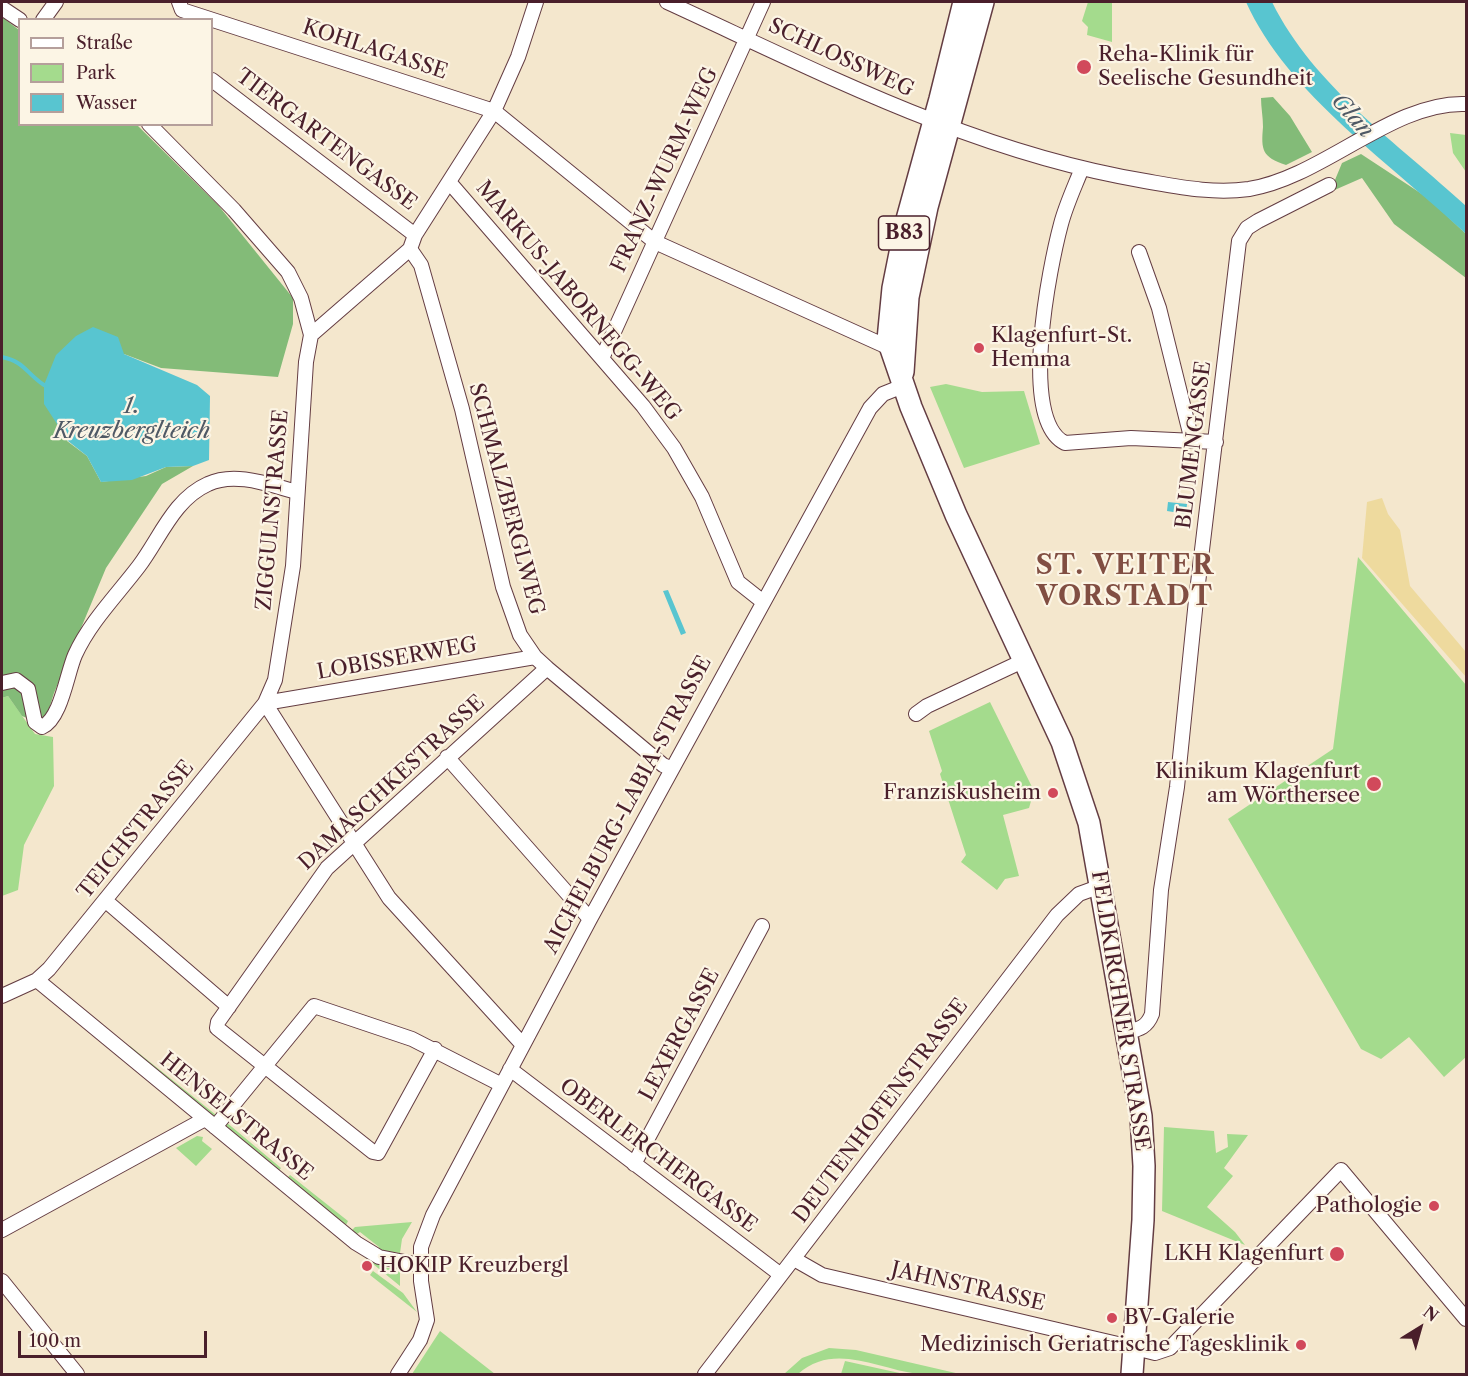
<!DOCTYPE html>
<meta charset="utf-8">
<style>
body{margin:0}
#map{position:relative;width:1468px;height:1376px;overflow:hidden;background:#f4e7cd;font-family:"Libre Caslon Text",serif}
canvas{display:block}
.frame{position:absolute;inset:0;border:3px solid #4a1f2b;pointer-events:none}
.legend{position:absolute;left:18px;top:18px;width:195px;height:108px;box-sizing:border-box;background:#fcf5e5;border:2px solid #b59f9b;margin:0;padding:8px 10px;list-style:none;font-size:18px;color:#4a1f2b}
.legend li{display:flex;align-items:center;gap:12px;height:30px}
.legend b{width:30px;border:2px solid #b59f9b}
.north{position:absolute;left:1390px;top:1298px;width:60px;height:60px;-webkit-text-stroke:4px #fcf5e5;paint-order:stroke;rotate:37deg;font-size:16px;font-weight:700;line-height:24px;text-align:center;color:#4a1f2b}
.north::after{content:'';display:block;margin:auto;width:21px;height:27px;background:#4a1f2b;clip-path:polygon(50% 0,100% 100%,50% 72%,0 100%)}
.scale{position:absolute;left:18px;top:1331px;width:189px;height:27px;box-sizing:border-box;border:3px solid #4a1f2b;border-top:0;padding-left:8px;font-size:18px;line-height:21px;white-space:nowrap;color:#4a1f2b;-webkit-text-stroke:4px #fcf5e5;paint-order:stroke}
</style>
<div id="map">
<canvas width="1468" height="1376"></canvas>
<div class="frame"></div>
<ul class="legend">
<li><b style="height:8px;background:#fff"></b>Straße</li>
<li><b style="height:16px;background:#a4db8d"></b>Park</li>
<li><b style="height:16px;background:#58c5d0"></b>Wasser</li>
</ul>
<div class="north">N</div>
<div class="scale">100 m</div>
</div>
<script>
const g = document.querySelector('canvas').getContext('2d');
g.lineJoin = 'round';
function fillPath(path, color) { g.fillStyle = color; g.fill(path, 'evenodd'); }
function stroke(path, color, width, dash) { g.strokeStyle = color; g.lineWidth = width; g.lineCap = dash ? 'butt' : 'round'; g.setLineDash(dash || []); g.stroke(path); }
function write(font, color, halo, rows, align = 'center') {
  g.font = font + ' "Libre Caslon Text",serif'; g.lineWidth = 4.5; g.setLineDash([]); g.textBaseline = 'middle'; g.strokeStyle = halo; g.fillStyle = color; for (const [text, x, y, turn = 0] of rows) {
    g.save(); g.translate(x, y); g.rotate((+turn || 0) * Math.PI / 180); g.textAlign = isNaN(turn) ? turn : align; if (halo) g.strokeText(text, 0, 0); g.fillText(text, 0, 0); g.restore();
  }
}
const green = new Path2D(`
 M1088 2H1112V42L1087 35 1088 27 1082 21Z
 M1450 133 1466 135V172L1453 153Z
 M946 384 982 392 1024 391 1040 444 964 468 930 387Z
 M1358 557 1466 685V1057L1444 1077 1409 1037 1381 1059 1361 1049 1228 819 1333 749Z
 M8 696 35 734 53 737 54 786 24 845 18 890 2 896V698Z
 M990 702 1034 791 1029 808 1003 815 1019 876 1005 879 997 890 961 862 966 855 940 774 942 771 929 731Z
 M130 1046 216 1115 214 1118 128 1049Z
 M226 1122 281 1168 279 1171 223 1125Z
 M1164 1127 1214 1131 1216 1153 1228 1147 1227 1134 1248 1135 1224 1168 1233 1176 1207 1207 1235 1232 1245 1245 1162 1211Z
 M197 1136 203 1137 202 1141 212 1149 196 1166 176 1148Z
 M290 1175 348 1221 346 1225 287 1178Z
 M412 1222 402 1239 400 1253 378 1250 379 1247 360 1232 357 1234 352 1230 355 1227Z
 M363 1254 382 1267 400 1270V1286L362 1255Z
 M373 1271 403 1293 417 1312 370 1275Z
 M440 1331 495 1374H412Z
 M829 1348 856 1350 960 1374C946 1375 932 1376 918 1374 877 1369 834 1342 798 1374H784L802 1358Z
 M845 1361 904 1374H841Z`);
const forest = new Path2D(`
 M2 17 19 30 20 124 137 125 218 205 293 298V324L278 377 161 368 124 354 67 441 87 456 101 482 146 476 166 467 193 466 162 484 106 568 54 693 44 725 22 716 8 696 2 698Z
 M1273 97 1290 116 1312 152 1286 165C1262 157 1261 150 1263 127 1263 117 1261 107 1261 98Z
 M1361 154 1428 198 1466 234V278L1394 224 1362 178 1330 192 1342 163Z`);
const sand = new Path2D(`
 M1382 498 1388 514 1400 530 1410 586 1466 652V677L1362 558 1367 502Z`);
const water = new Path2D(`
 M1246 2H1272C1314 87 1398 143 1466 206V234C1394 166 1287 94 1246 2Z
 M93 327 118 337 124 354 197 385 210 396 209 460 193 466 166 467 132 480 101 482 87 456 68 441 44 404V385L56 355 76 336Z
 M1168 502 1187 504 1186 514 1167 511Z
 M668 590 686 633 681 635 663 591Z`);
const stream = new Path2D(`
 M2 357C25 362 26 373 44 385`);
const minor = new Path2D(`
 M179 2 182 10 494 111 655 242 892 349
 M667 2C822 73 975 153 1145 181 1180 187 1213 194 1249 189 1323 177 1393 101 1466 104
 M2 8 20 20
 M43 20 56 2
 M212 80 415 235
 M149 124 234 210 288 272 301 298 311 335
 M1082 168C1075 186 1066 205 1061 224 1050 265 1018 420 1065 443L1131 438 1216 442
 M450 183 643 406 674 448 702 497 738 582 762 601
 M410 249 421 265 462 409 503 587 520 635 535 657 547 668 663 765 672 769
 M1139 252 1159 308 1192 441
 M603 356 763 2
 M2 683 16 680 28 689 35 722 42 727C61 719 67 673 75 655 90 622 117 595 139 566 160 538 174 499 208 484 235 471 270 485 297 492
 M265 703 389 898 523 1045
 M265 703 535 657
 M916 714 927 706 1025 660
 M447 757 590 919
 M106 901 229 1007
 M37 980 356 1243 379 1257 420 1265
 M2 996 37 980 49 969 265 703 275 680 293 566 306 362 311 335 410 249 415 235 494 111 518 57 536 2
 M1127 1032C1140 1029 1147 1027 1152 1014L1161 890 1177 787 1196 600 1239 241 1247 228 1258 221 1329 185
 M435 1049 378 1153 373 1152 217 1028 218 1022 327 868 547 668
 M510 1069 781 1275
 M215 1127 314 1006 412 1039 502 1085
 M634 1164 762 926
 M2 1230 205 1119
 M794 1259 822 1275 1135 1348 1155 1353 1170 1348 1341 1170 1466 1319
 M2 1281 77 1374
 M398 1374 420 1340 427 1320 421 1281V1247L433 1215 590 919 870 408 883 394 903 386
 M705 1374 1057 915 1079 894 1101 886`);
const primary = new Path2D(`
 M964 2 940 99 906 223 893 288 888 340 911 407 956 515 1062 742 1089 823 1141 1116 1144 1166 1143 1220 1132 1374
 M903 372 908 297 927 207 983 2`);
const markers = [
 [1084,67,8,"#d1495b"],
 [979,348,6,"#d1495b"],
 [1374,784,8,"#d1495b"],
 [1053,793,6,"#d1495b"],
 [1434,1206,6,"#d1495b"],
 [1337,1254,8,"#d1495b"],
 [367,1266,6,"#d1495b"],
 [1112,1318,6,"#d1495b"],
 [1301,1345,6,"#d1495b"]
];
const shields = [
 [904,233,51]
];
const shieldNames = [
 ["B83",904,233]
];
const streetNames = [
 ["KOHLAGASSE",375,50,18],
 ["SCHLOSSWEG",841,58,25],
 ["TIERGARTENGASSE",326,140,37],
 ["FRANZ-WURM-WEG",665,170,-65],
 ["MARKUS-JABORNEGG-WEG",578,301,50],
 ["BLUMENGASSE",1194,445,-83],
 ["SCHMALZBERGLWEG",506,499,75],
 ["ZIGGULNSTRASSE",273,510,-85],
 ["LOBISSERWEG",397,659,-10],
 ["DAMASCHKESTRASSE",392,783,-43],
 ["AICHELBURG-LABIA-STRASSE",628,805,-62],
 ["TEICHSTRASSE",136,830,-51],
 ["FELDKIRCHNER STRASSE",1120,1011,81],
 ["LEXERGASSE",680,1035,-62],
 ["DEUTENHOFENSTRASSE",881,1111,-53],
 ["HENSELSTRASSE",236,1117,39],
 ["OBERLERCHERGASSE",658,1156,37],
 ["JAHNSTRASSE",968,1287,13]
];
const poiNames = [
 ["Reha-Klinik für",1098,55,"left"],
 ["Seelische Gesundheit",1098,79,"left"],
 ["Klagenfurt-St.",991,336,"left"],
 ["Hemma",991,360,"left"],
 ["Klinikum Klagenfurt",1360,772],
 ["am Wörthersee",1360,796],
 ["Franziskusheim",1041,793],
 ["Pathologie",1422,1206],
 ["LKH Klagenfurt",1324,1254],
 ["HOKIP Kreuzbergl",379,1266,"left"],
 ["BV-Galerie",1124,1318,"left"],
 ["Medizinisch Geriatrische Tagesklinik",1289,1345]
];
const waterNames = [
 ["Glan",1352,116,48],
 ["1.",132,407],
 ["Kreuzberglteich",132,432]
];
const districtNames = [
 ["ST. VEITER",1125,566],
 ["VORSTADT",1125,597]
];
fillPath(green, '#a4db8d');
fillPath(forest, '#83bb78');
fillPath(sand, '#eeda9e');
fillPath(water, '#58c5d0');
stroke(stream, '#58c5d0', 4);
stroke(minor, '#643d43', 16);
stroke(primary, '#643d43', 24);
stroke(minor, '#fff', 14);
stroke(primary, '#fff', 21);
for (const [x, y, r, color] of markers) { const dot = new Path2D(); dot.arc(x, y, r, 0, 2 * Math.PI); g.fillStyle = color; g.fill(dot); stroke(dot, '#fcf5e5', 2); }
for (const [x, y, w] of shields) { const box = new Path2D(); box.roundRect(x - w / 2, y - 17, w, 34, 4.5); g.fillStyle = '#fcf5e5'; g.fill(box); stroke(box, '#4a1f2b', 1.5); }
write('bold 20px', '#4a1f2b', null, shieldNames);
write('21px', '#4a1f2b', '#fcf5e5', streetNames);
write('21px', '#4a1f2b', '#fcf5e5', poiNames, 'right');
write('italic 22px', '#4f5965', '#fcf5e5', waterNames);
g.letterSpacing = '1.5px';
write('bold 27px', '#814e42', '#fcf5e5', districtNames);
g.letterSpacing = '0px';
</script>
